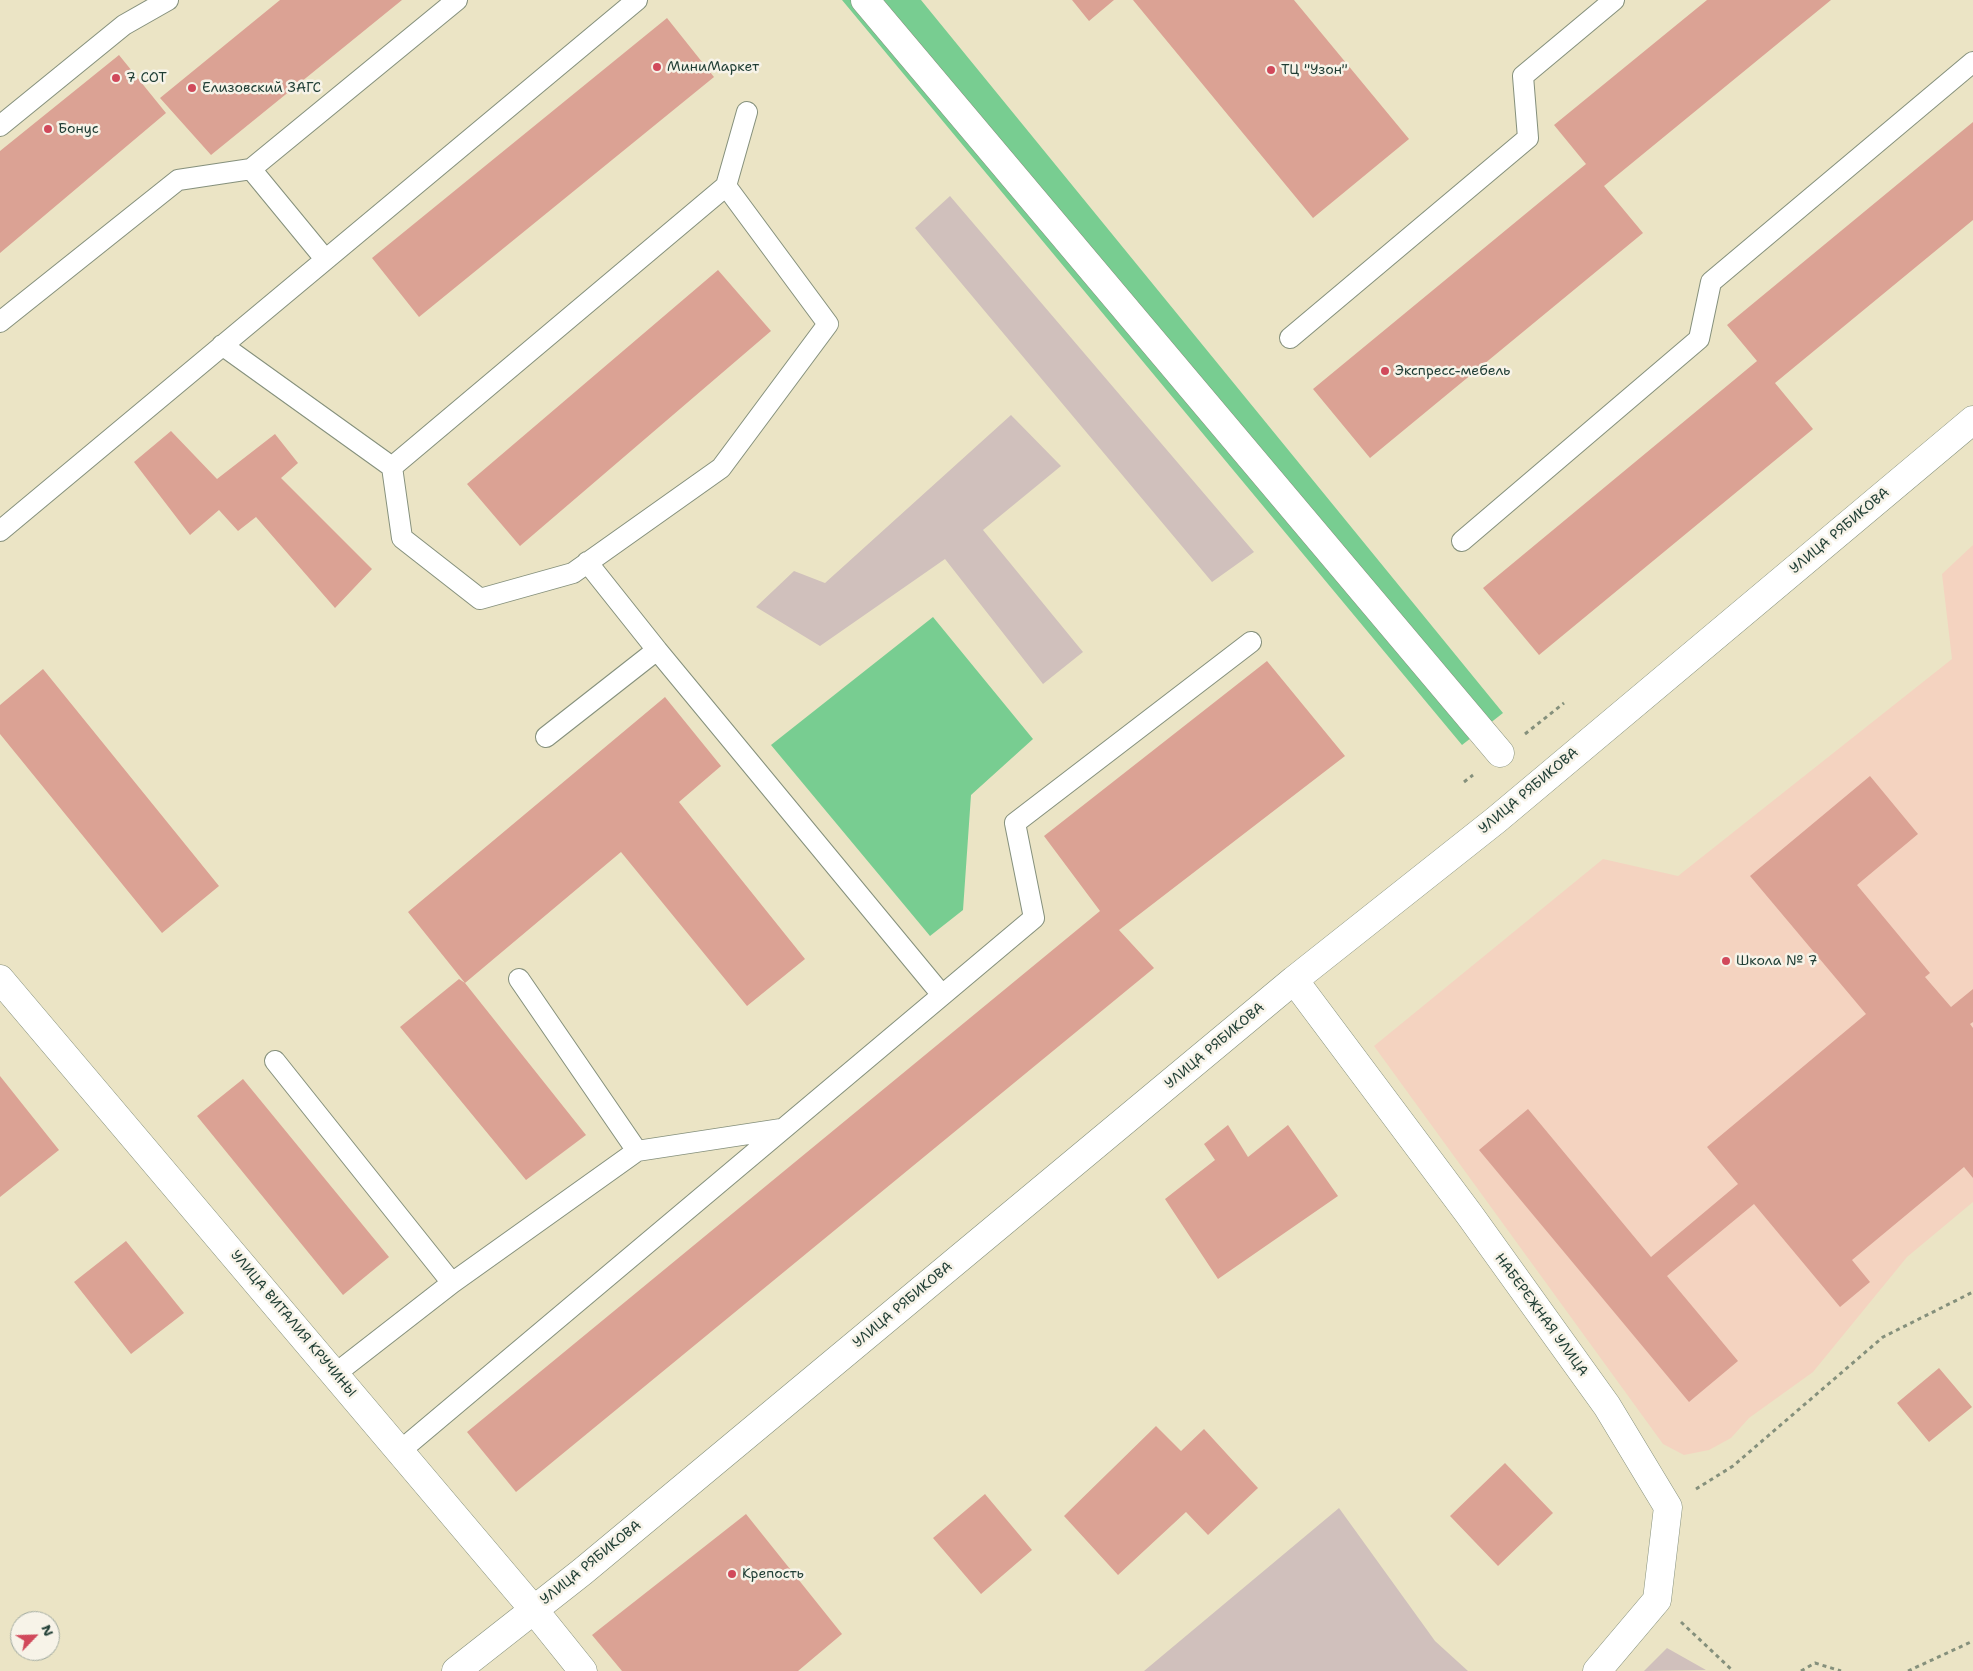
<!DOCTYPE html>
<meta charset="utf-8">
<style>
body{margin:0}
#map{position:relative;width:1973px;height:1671px;overflow:hidden;background:#ebe4c5;font-family:"Shantell Sans",sans-serif}
canvas{display:block}
.north{position:absolute;left:10px;top:1611px;width:50px;height:50px;box-sizing:border-box;background:#f7f3e8;border:1px solid #a1aaa0;border-radius:50%;rotate:66deg;font-size:14px;font-weight:700;line-height:20px;text-align:center;color:#1f3d34}
.north::after{content:'';display:block;margin:auto;width:18px;height:22px;background:#d1495b;clip-path:polygon(50% 0,100% 100%,50% 72%,0 100%)}
</style>
<div id="map">
<canvas width="1973" height="1671"></canvas>
<div class="north">N</div>
</div>
<script>
const g = document.querySelector('canvas').getContext('2d');
g.lineJoin = 'round';
function fillPath(path, color) { g.fillStyle = color; g.fill(path, 'evenodd'); }
function stroke(path, color, width, dash) { g.strokeStyle = color; g.lineWidth = width; g.lineCap = dash ? 'butt' : 'round'; g.setLineDash(dash || []); g.stroke(path); }
function write(font, color, halo, rows, align = 'center') {
  g.font = font + ' "Shantell Sans",sans-serif'; g.lineWidth = 5; g.setLineDash([]); g.textBaseline = 'middle'; g.strokeStyle = halo; g.fillStyle = color; for (const [text, x, y, turn = 0] of rows) {
    g.save(); g.translate(x, y); g.rotate((+turn || 0) * Math.PI / 180); g.textAlign = isNaN(turn) ? turn : align; if (halo) g.strokeText(text, 0, 0); g.fillText(text, 0, 0); g.restore();
  }
}
const built = new Path2D(`
 M1973 545V1202L1907 1257 1813 1372 1749 1418 1731 1438 1709 1450 1684 1455 1663 1444 1374 1046 1603 859 1678 876 1952 659 1942 574Z`);
const industrial = new Path2D(`
 M950 196 1254 552 1212 582 915 228Z
 M1011 415 1061 466 983 530 1083 652 1043 684 945 559 820 646 756 607 794 571 825 583Z
 M1339 1508 1435 1641 1468 1671H1144Z
 M1667 1648 1706 1670 1644 1671Z`);
const green = new Path2D(`
 M842 0H921L1503 713 1462 745Z
 M933 617 1033 739 971 795 963 910 930 936 771 745Z`);
const building = new Path2D(`
 M280 0H402L211 155 160 98Z
 M1072 0H1114L1089 21Z
 M1133 0H1294L1409 139 1313 218Z
 M1707 0H1831L1604 186 1643 233 1370 458 1313 389 1586 164 1554 125Z
 M667 18 714 77 419 317 372 258Z
 M119 55 166 113 0 253V151Z
 M1973 122V220L1775 383 1813 429 1539 655 1483 588 1757 361 1727 325Z
 M718 270 771 331 520 546 467 484Z
 M171 431 217 479 275 434 298 463 281 478 372 569 335 608 256 517 238 531 219 510 190 535 134 462Z
 M1267 661 1345 756 1119 930 1154 968 516 1492 467 1432 1100 911 1044 836Z
 M43 669 219 886 162 933 0 734V705Z
 M665 697 721 766 679 802 805 959 747 1006 621 852 465 983 408 912Z
 M1870 776 1918 834 1857 885 1930 973 1925 977 1951 1007 1973 989V1022L1970 1024 1973 1028V1178L1964 1167 1852 1260 1870 1282 1840 1307 1754 1204 1667 1276 1738 1361 1689 1402 1479 1150 1528 1109 1651 1257 1738 1184 1707 1147 1866 1014 1750 876Z
 M459 979 465 983 586 1135 526 1180 400 1027Z
 M0 1076 59 1150 0 1197Z
 M243 1079 389 1257 343 1295 197 1116Z
 M1228 1125 1248 1157 1288 1125 1338 1196 1218 1279 1165 1199 1215 1160 1204 1144Z
 M126 1241 184 1313 131 1354 74 1282Z
 M1939 1368 1972 1407 1929 1442 1897 1403Z
 M1156 1426 1181 1451 1204 1429 1258 1488 1208 1535 1186 1512 1118 1575 1064 1516Z
 M1505 1463 1553 1513 1498 1566 1450 1516Z
 M985 1494 1032 1550 981 1594 933 1538Z
 M746 1514 842 1634 798 1671H622L592 1635Z`);
const path = new Path2D(`
 M1525 734 1564 703
 M1464 782 1473 775
 M1696 1489 1733 1466 1883 1337 1973 1292
 M1681 1622 1733 1671
 M1801 1671 1815 1663 1841 1671
 M1908 1671 1973 1641`);
const lane = new Path2D(`
 M0 126 124 25 168 0
 M251 169 325 259
 M0 322 178 180 251 169 457 0
 M1290 338 1528 138 1523 76 1614 0
 M222 345 392 467 726 186 747 112
 M392 467 402 538 480 599 573 573 721 468 828 324 726 186
 M0 531 637 0
 M1462 541 1699 339 1711 282 1973 62
 M587 562 657 650
 M546 737 657 650 942 995
 M275 1061 452 1283
 M637 1151 781 1129
 M335 1374 452 1283 637 1151 519 979
 M400 1451 1034 918 1015 823 1251 642`);
const street = new Path2D(`
 M865 0 1500 753
 M0 979 534 1610 583 1671
 M1294 980 1469 1214 1607 1406 1668 1507 1657 1600 1597 1671
 M456 1671 582 1572 1294 980 1496 820 1973 420`);
const markers = [
 [657,67,5,"#d1495b"],
 [1271,70,5,"#d1495b"],
 [116,78,5,"#d1495b"],
 [192,88,5,"#d1495b"],
 [48,129,5,"#d1495b"],
 [1385,371,5,"#d1495b"],
 [1726,961,5,"#d1495b"],
 [732,1574,5,"#d1495b"]
];
const poiNames = [
 ["МиниМаркет",667,67],
 ["ТЦ \"Узон\"",1281,70],
 ["7 СОТ",126,78],
 ["Елизовский ЗАГС",202,88],
 ["Бонус",58,129],
 ["Экспресс-мебель",1395,371],
 ["Школа № 7",1736,961],
 ["Крепость",742,1574]
];
const streetNames = [
 ["УЛИЦА РЯБИКОВА",1840,531,-40],
 ["УЛИЦА РЯБИКОВА",1529,791,-40],
 ["УЛИЦА РЯБИКОВА",1215,1046,-40],
 ["УЛИЦА РЯБИКОВА",903,1305,-40],
 ["НАБЕРЕЖНАЯ УЛИЦА",1541,1315,54],
 ["УЛИЦА ВИТАЛИЯ КРУЧИНЫ",293,1324,50],
 ["УЛИЦА РЯБИКОВА",591,1563,-39]
];
fillPath(built, '#f4d3c0');
fillPath(industrial, '#d0c0bc');
fillPath(green, '#78cd91');
fillPath(building, '#dba294');
stroke(lane, '#85907c', 22);
stroke(street, '#85907c', 29);
stroke(path, '#85907c', 3, [4, 4]);
stroke(lane, '#fff', 20);
stroke(street, '#fff', 28);
for (const [x, y, r, color] of markers) { const dot = new Path2D(); dot.arc(x, y, r, 0, 2 * Math.PI); g.fillStyle = color; g.fill(dot); stroke(dot, '#f7f3e8', 2); }
write('14px', '#1f3d34', '#f7f3e8', poiNames, 'left');
write('14px', '#1f3d34', '#f7f3e8', streetNames);
</script>
